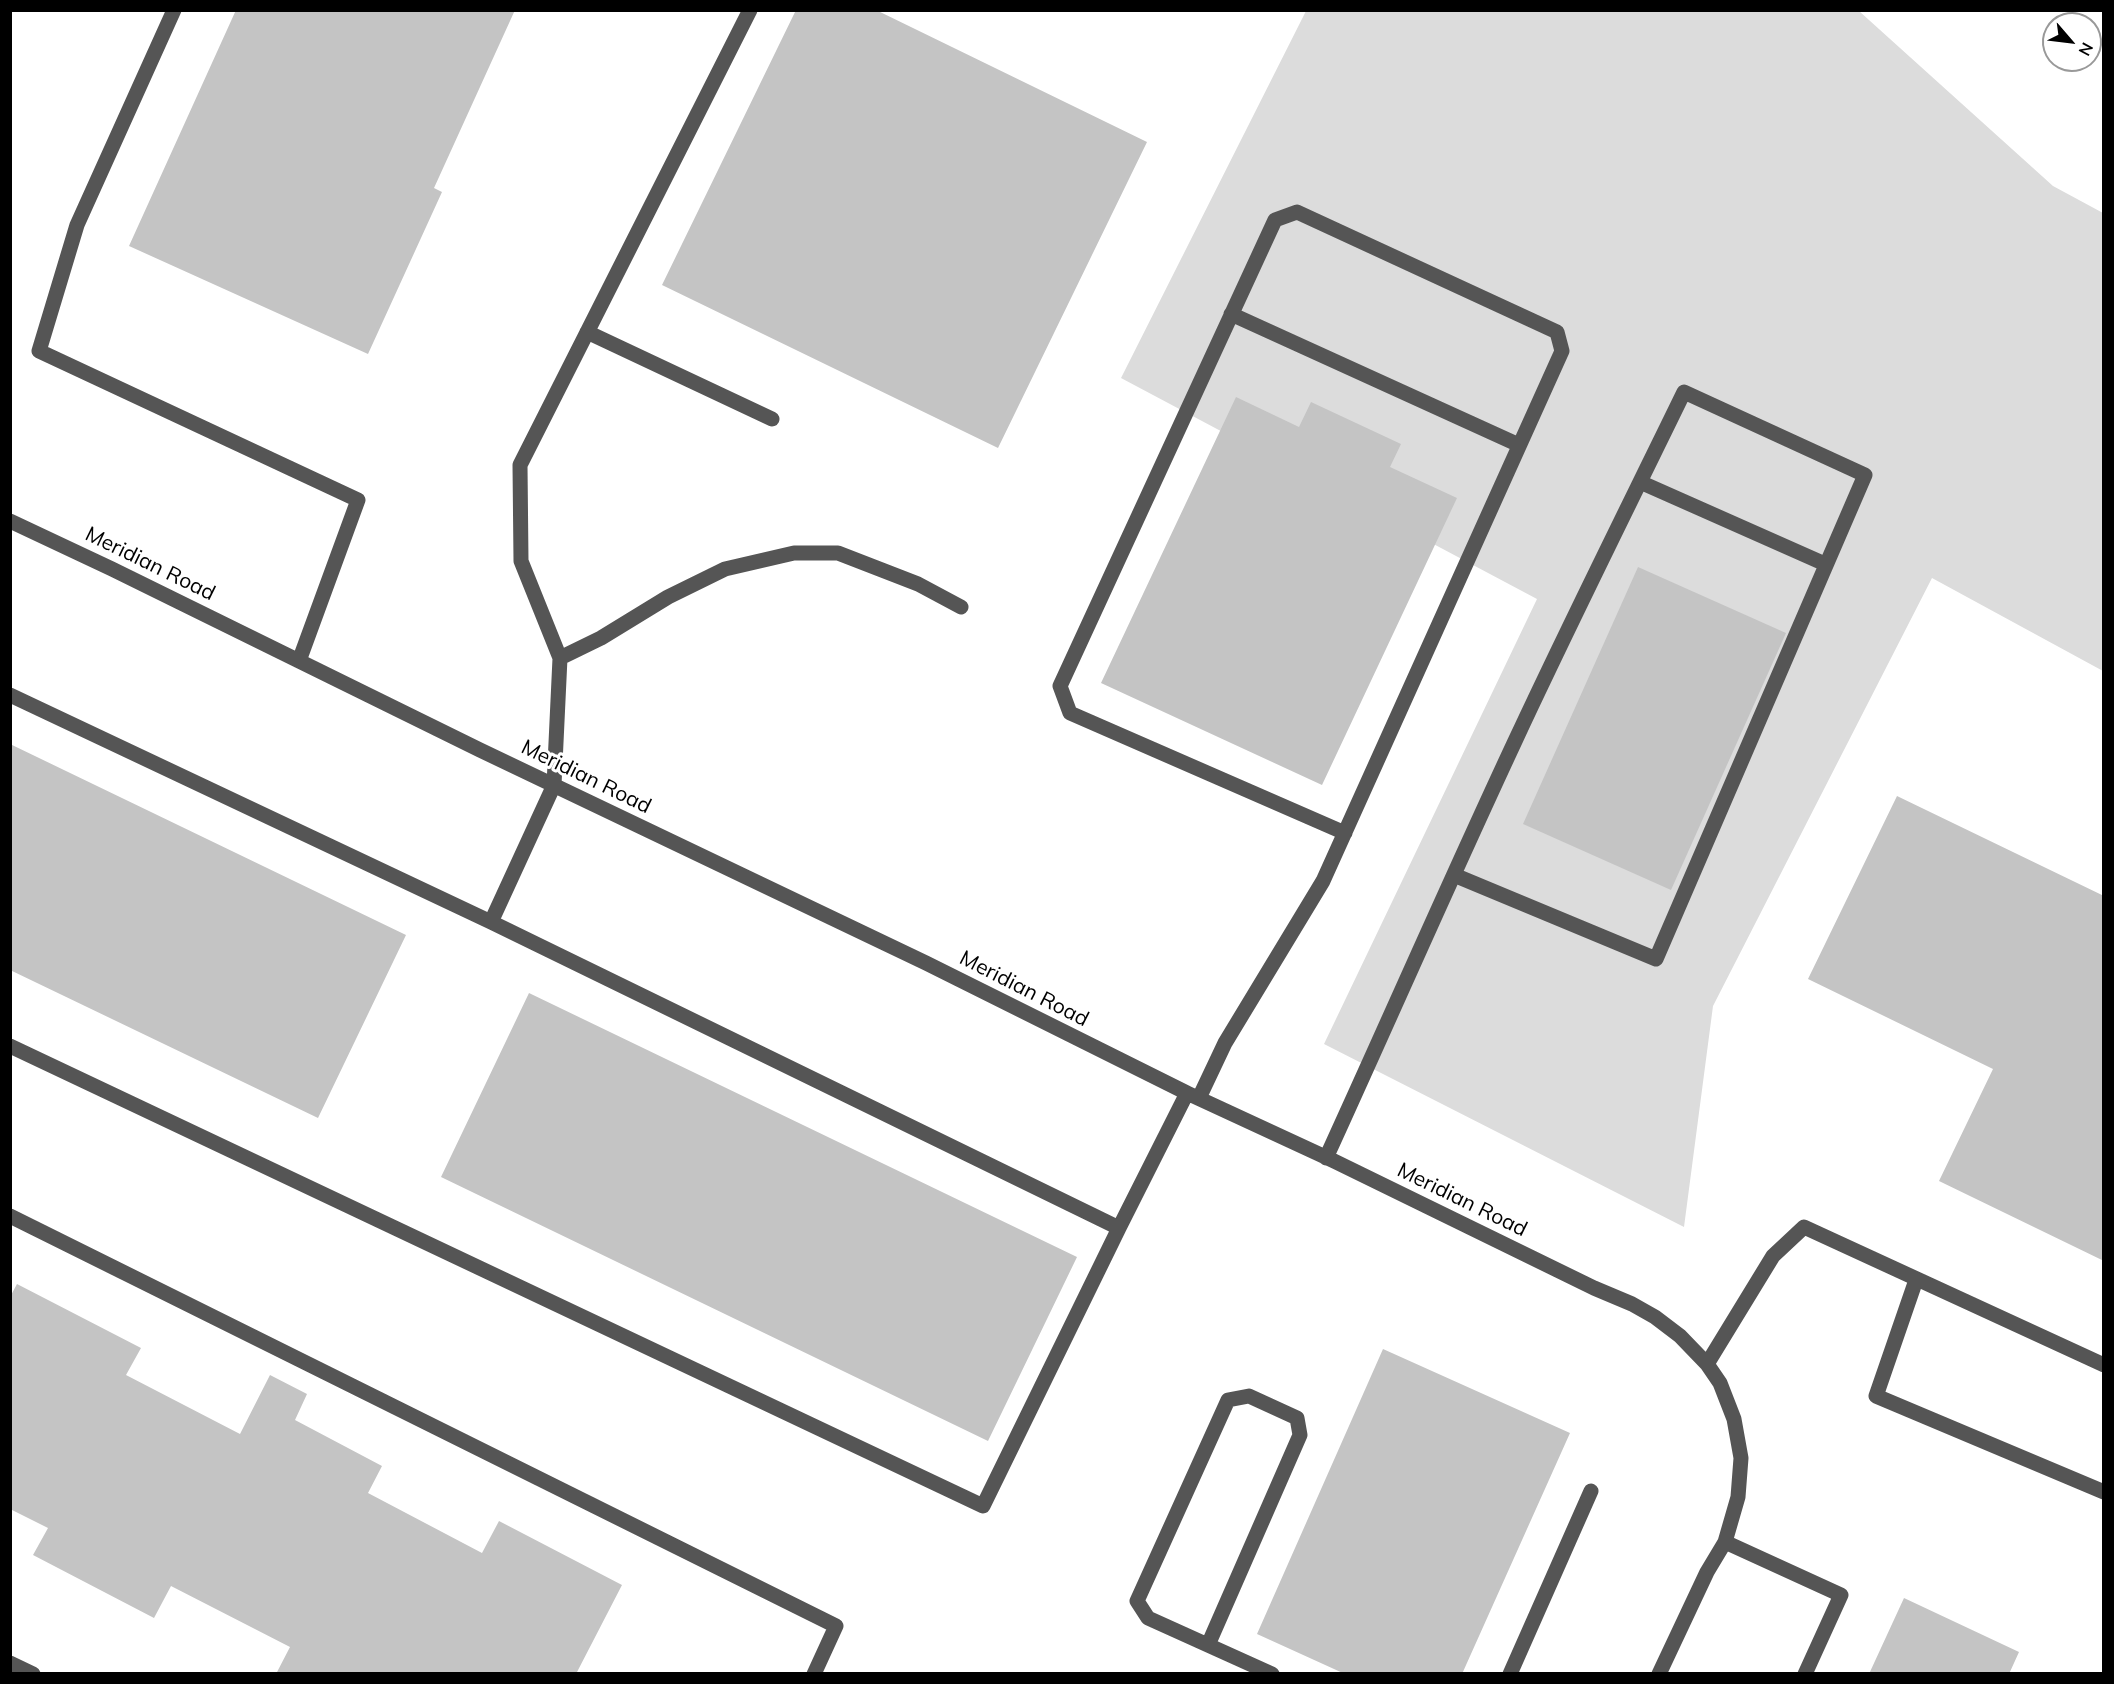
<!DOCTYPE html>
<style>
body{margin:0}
#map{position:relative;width:2114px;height:1684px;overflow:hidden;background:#fff;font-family:Mulish,sans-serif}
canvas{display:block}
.frame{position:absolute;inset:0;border:12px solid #000;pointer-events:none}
.north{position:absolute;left:2042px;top:12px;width:60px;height:60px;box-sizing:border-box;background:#fff;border:2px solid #999;border-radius:50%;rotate:118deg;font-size:16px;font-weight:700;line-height:24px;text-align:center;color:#000}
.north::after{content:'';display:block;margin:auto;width:21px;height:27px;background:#000;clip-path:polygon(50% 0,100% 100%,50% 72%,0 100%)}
</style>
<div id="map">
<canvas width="2114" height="1684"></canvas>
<div class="frame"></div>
<div class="north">N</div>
</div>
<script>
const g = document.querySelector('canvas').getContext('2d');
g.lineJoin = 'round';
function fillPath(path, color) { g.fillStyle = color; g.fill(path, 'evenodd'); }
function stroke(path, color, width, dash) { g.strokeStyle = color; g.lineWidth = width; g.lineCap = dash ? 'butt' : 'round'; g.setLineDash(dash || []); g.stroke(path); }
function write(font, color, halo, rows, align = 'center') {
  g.font = font + ' Mulish,sans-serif'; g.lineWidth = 6; g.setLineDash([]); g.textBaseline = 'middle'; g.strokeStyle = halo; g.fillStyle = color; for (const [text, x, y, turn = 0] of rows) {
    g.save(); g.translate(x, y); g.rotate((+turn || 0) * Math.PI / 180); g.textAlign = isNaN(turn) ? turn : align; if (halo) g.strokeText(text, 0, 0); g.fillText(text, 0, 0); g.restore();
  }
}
const green = new Path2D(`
 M1306 11H1859L2053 186 2103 213V671L1932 578 1713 1006 1684 1227 1324 1044 1537 599 1121 378Z`);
const building = new Path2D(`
 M236 10H515L434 188 442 192 368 354 129 246Z
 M796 10H876L1147 142 998 448 662 285Z
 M1236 397 1299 427 1311 402 1401 444 1390 467 1457 498 1322 785 1101 683Z
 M1638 567 1786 633 1671 890 1523 824Z
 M10 744 406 935 318 1118 10 970Z
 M1897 796 2104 896V1261L1939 1181 1993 1069 1808 979Z
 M529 993 1077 1257 988 1441 441 1177Z
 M17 1284 141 1348 126 1375 240 1434 270 1375 307 1394 295 1420 382 1466 368 1493 482 1553 499 1521 622 1585 576 1674H276L290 1647 171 1586 154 1618 33 1555 48 1528 10 1509V1297Z
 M1383 1349 1570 1433 1462 1674H1345L1257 1634Z
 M1904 1598 2019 1652 2009 1674H1869Z`);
const minor = new Path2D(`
 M174 10 77 225 39 351 358 500 299 661
 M1231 314 1519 445
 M587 332 772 419
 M1640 482 1825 564
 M10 521 112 569 480 750 926 963 1187 1093 1334 1161 1594 1288 1632 1304 1655 1317 1680 1336 1707 1364 1720 1383 1734 1419 1741 1458 1738 1497 1725 1542 1707 1572 1659 1674
 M560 658 601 638 668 597 725 569 794 553H838L918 584 961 607
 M10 695 491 922 1119 1228
 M491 922 554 785 560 658 521 561 520 465 750 10
 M10 1046 983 1506 1119 1228 1187 1093
 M1199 1098 1225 1043 1323 881 1562 351 1557 332 1297 212 1275 220 1060 686 1070 713 1345 833
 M1326 1158C1390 1018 1451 878 1516 739 1570 623 1628 507 1684 392L1865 475 1656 959 1454 875
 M10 1216 836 1626 814 1674
 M1916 1280 1876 1396 2104 1492
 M1707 1364 1773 1256 1804 1227 2104 1365
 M1725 1542 1841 1595 1805 1674
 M1208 1645 1300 1435 1297 1418 1249 1396 1228 1400 1137 1601 1148 1618 1272 1674
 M10 1663 33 1674
 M1510 1674 1591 1491`);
const streetNames = [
 ["Meridian Road",150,564,26],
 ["Meridian Road",586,777,26],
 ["Meridian Road",1024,989,27],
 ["Meridian Road",1462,1200,26]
];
fillPath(green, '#dcdcdc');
fillPath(building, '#c4c4c4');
stroke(minor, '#555', 15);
write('21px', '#000', '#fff', streetNames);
</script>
